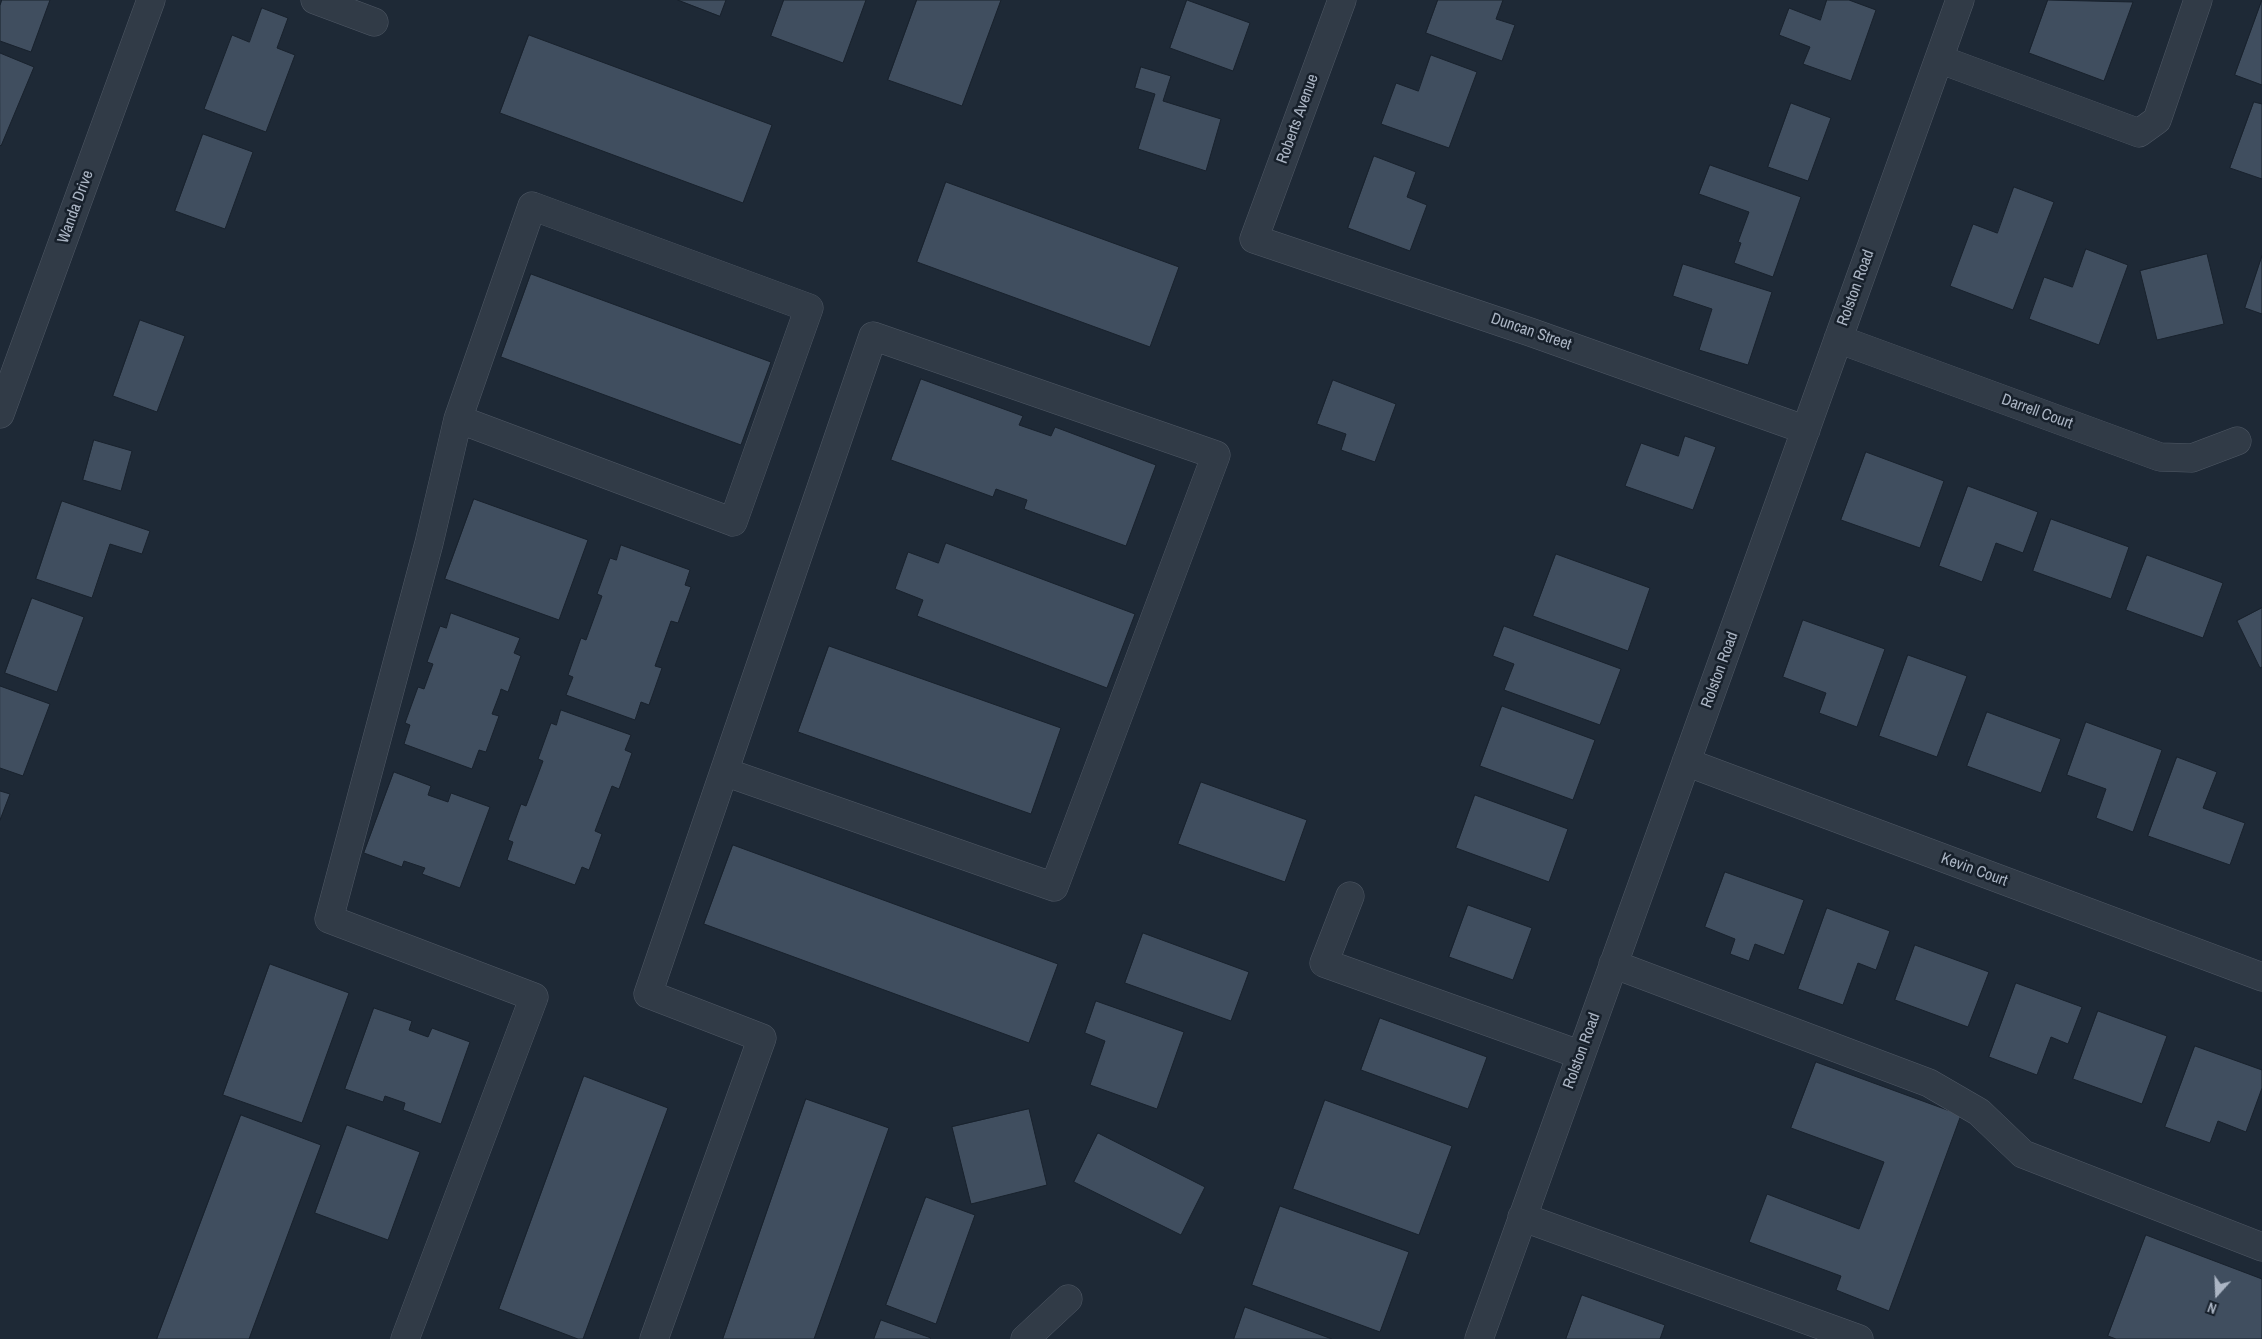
<!DOCTYPE html>
<style>
body{margin:0}
#map{position:relative;width:2262px;height:1339px;overflow:hidden;background:#1e2936;font-family:"Archivo Narrow",sans-serif}
canvas{display:block}
.north{position:absolute;left:2192px;top:1269px;width:50px;height:50px;-webkit-text-stroke:4px #17202b;paint-order:stroke;rotate:200deg;font-size:14px;font-weight:700;line-height:20px;text-align:center;color:#abb5c4}
.north::after{content:'';display:block;margin:auto;width:18px;height:22px;background:#abb5c4;clip-path:polygon(50% 0,100% 100%,50% 72%,0 100%)}
</style>
<div id="map">
<canvas width="2262" height="1339"></canvas>
<div class="north">N</div>
</div>
<script>
const g = document.querySelector('canvas').getContext('2d');
g.lineJoin = 'round';
function fillPath(path, color) { g.fillStyle = color; g.fill(path, 'evenodd'); }
function stroke(path, color, width, dash) { g.strokeStyle = color; g.lineWidth = width; g.lineCap = dash ? 'butt' : 'round'; g.setLineDash(dash || []); g.stroke(path); }
function write(font, color, halo, rows, align = 'center') {
  g.font = font + ' "Archivo Narrow",sans-serif'; g.lineWidth = 5; g.setLineDash([]); g.textBaseline = 'middle'; g.strokeStyle = halo; g.fillStyle = color; for (const [text, x, y, turn = 0] of rows) {
    g.save(); g.translate(x, y); g.rotate((+turn || 0) * Math.PI / 180); g.textAlign = isNaN(turn) ? turn : align; if (halo) g.strokeText(text, 0, 0); g.fillText(text, 0, 0); g.restore();
  }
}
const building = new Path2D(`
 M2 0H50L31 52 0 41V6Z
 M678 0H726L720 16Z
 M784 0H866L843 63 771 36Z
 M917 0H1001L962 106 888 80Z
 M1187 0 1250 23 1233 71 1170 48Z
 M1438 0H1503L1496 19 1515 25 1502 61 1426 33Z
 M1827 0H1849L1876 10 1851 81 1803 64 1810 47 1779 35 1789 8 1820 20Z
 M2048 0 2133 2 2104 81 2029 53Z
 M2262 0V85L2235 75Z
 M262 8 288 18 277 48 295 55 266 132 204 109 232 35 249 42Z
 M529 35 772 125 743 203 500 113Z
 M0 53 34 67 1 146 0 145Z
 M1431 55 1477 72 1449 148 1381 124 1396 83 1418 91Z
 M1141 67 1171 76 1163 101 1221 119 1206 171 1138 149 1155 94 1135 88Z
 M2254 102 2262 104V179L2230 168Z
 M1791 103 1831 118 1808 181 1768 167Z
 M203 134 253 152 225 229 175 211Z
 M1374 156 1416 172 1407 197 1427 205 1410 251 1348 228Z
 M1710 165 1801 197 1773 277 1734 263 1741 243 1738 242 1749 212 1699 194Z
 M946 182 1179 267 1150 347 917 262Z
 M2014 187 2054 202 2013 310 1950 286 1973 224 1997 233Z
 M2086 249 2128 265 2099 345 2029 319 2044 277 2072 287Z
 M2207 254 2224 324 2157 340 2140 271Z
 M2262 256V314L2245 308Z
 M1683 264 1772 292 1748 365 1699 350 1712 309 1673 296Z
 M531 274 771 362 741 445 501 357Z
 M140 320 185 336 157 412 113 396Z
 M921 379 1023 416 1019 425 1051 436 1055 427 1156 465 1126 546 1024 509 1027 500 996 489 993 497 891 460Z
 M1333 380 1396 404 1375 462 1341 450 1346 434 1317 424Z
 M1685 436 1716 447 1693 510 1625 486 1641 443 1678 456Z
 M94 440 132 451 121 491 83 480Z
 M1866 452 1944 481 1920 548 1841 520Z
 M1968 486 2038 512 2023 553 1996 543 1982 582 1939 566Z
 M474 499 588 540 559 620 445 579Z
 M62 501 150 531 142 554 110 544 92 598 36 579Z
 M2051 519 2129 547 2111 599 2033 571Z
 M946 543 1135 614 1107 688 917 616 923 600 895 589 908 552 938 563Z
 M621 545 690 570 685 585 691 587 678 623 671 621 655 666 662 668 649 705 641 702 635 720 566 695 573 677 568 675 581 638 586 640 602 596 597 594 610 558 616 560Z
 M1556 554 1650 588 1628 651 1533 616Z
 M2147 555 2223 583 2203 638 2126 610Z
 M32 598 84 617 57 692 5 673Z
 M2262 608V667L2260 668 2237 621Z
 M451 613 520 638 514 653 521 656 508 692 501 689 500 693 492 714 499 716 486 752 479 750 472 769 404 744 410 725 405 723 418 687 424 689 433 664 427 662 440 626 446 628Z
 M1803 620 1885 649 1857 727 1819 713 1826 693 1783 677Z
 M1504 626 1621 669 1600 725 1504 690 1514 664 1493 656Z
 M829 646 1061 728 1031 814 798 732Z
 M1908 655 1967 676 1937 757 1879 736Z
 M0 686 50 704 23 776 0 768Z
 M1502 706 1595 740 1573 800 1480 766Z
 M561 710 631 735 625 750 632 753 619 789 612 786 595 831 602 834 589 870 582 867 575 885 507 860 513 842 508 840 521 804 526 806 534 785 543 761 538 759 551 723 556 725Z
 M1987 712 2061 739 2041 793 1967 766Z
 M2086 722 2162 750 2133 832 2096 818 2106 789 2067 775Z
 M2177 757 2217 772 2203 808 2245 823 2230 865 2148 836Z
 M394 772 431 786 428 795 448 802 451 793 490 807 460 888 422 874 425 868 404 861 402 867 364 853Z
 M1201 782 1307 820 1285 882 1178 844Z
 M0 791 10 794 0 820Z
 M1475 795 1568 829 1549 882 1456 848Z
 M733 845 1058 964 1029 1043 704 924Z
 M1725 872 1804 900 1784 955 1755 944 1749 961 1730 954 1735 939 1705 927Z
 M1468 905 1532 928 1513 980 1449 957Z
 M1827 908 1890 931 1876 970 1858 963 1843 1005 1798 989Z
 M1143 933 1249 972 1231 1021 1125 983Z
 M1915 945 1989 972 1968 1027 1895 1000Z
 M270 964 349 993 302 1123 223 1095Z
 M2016 983 2082 1007 2068 1044 2051 1037 2037 1075 1989 1057Z
 M1096 1001 1184 1032 1157 1109 1090 1085 1105 1041 1085 1033Z
 M374 1008 412 1021 409 1030 428 1037 432 1028 470 1042 441 1124 403 1110 405 1103 385 1096 383 1102 345 1089Z
 M2098 1011 2167 1036 2142 1104 2073 1079Z
 M1380 1018 1487 1057 1468 1109 1361 1070Z
 M2195 1046 2262 1070V1088L2246 1132 2218 1121 2210 1143 2165 1127Z
 M1816 1062 1961 1115 1889 1311 1836 1290 1841 1276 1749 1242 1767 1194 1859 1229 1884 1162 1791 1128Z
 M584 1076 668 1108 583 1339H578L499 1309Z
 M806 1099 889 1128 814 1339H723Z
 M1325 1100 1452 1146 1419 1235 1293 1189Z
 M1029 1109 1047 1185 971 1204 952 1127Z
 M241 1115 321 1145 249 1339H157Z
 M347 1125 420 1152 388 1240 315 1213Z
 M1098 1133 1205 1187 1181 1235 1074 1182Z
 M926 1197 975 1215 936 1324 886 1305Z
 M1280 1206 1409 1252 1380 1332 1252 1285Z
 M2146 1235 2262 1279V1339H2116L2108 1336Z
 M1582 1295 1665 1325 1660 1339H1566Z
 M1245 1307 1332 1339H1234Z
 M881 1320 931 1338 930 1339H874Z`);
const minor = new Path2D(`
 M315 0 374 22
 M1342 0 1254 239 1530 332 1806 430
 M1939 59 2139 133 2157 120 2198 0
 M1838 339 2160 457 2192 458 2237 441
 M0 414 151 0
 M1686 762 2262 977
 M1350 896 1324 963 1581 1055
 M1613 964 1929 1083 1979 1112 2023 1154 2262 1247
 M1522 1217 1859 1339
 M405 1339 534 997 329 919 429 543 458 419 532 206 809 308 733 522 458 419
 M654 1339 762 1038 648 994 873 336 1216 455 1054 887 725 772
 M1025 1339 1068 1299
 M1479 1339 1960 0`);
const streetNames = [
 ["Roberts Avenue",1298,119,-70],
 ["Wanda Drive",76,207,-70],
 ["Rolston Road",1856,288,-70],
 ["Duncan Street",1531,332,19],
 ["Darrell Court",2037,412,20],
 ["Rolston Road",1720,670,-70],
 ["Kevin Court",1974,870,20],
 ["Rolston Road",1582,1051,-70]
];
fillPath(building, '#404e5f');
stroke(building, '#19222d', 1);
stroke(minor, '#4f5865', 29);
stroke(minor, '#313b47', 28);
write('16px', '#abb5c4', '#17202b', streetNames);
</script>
